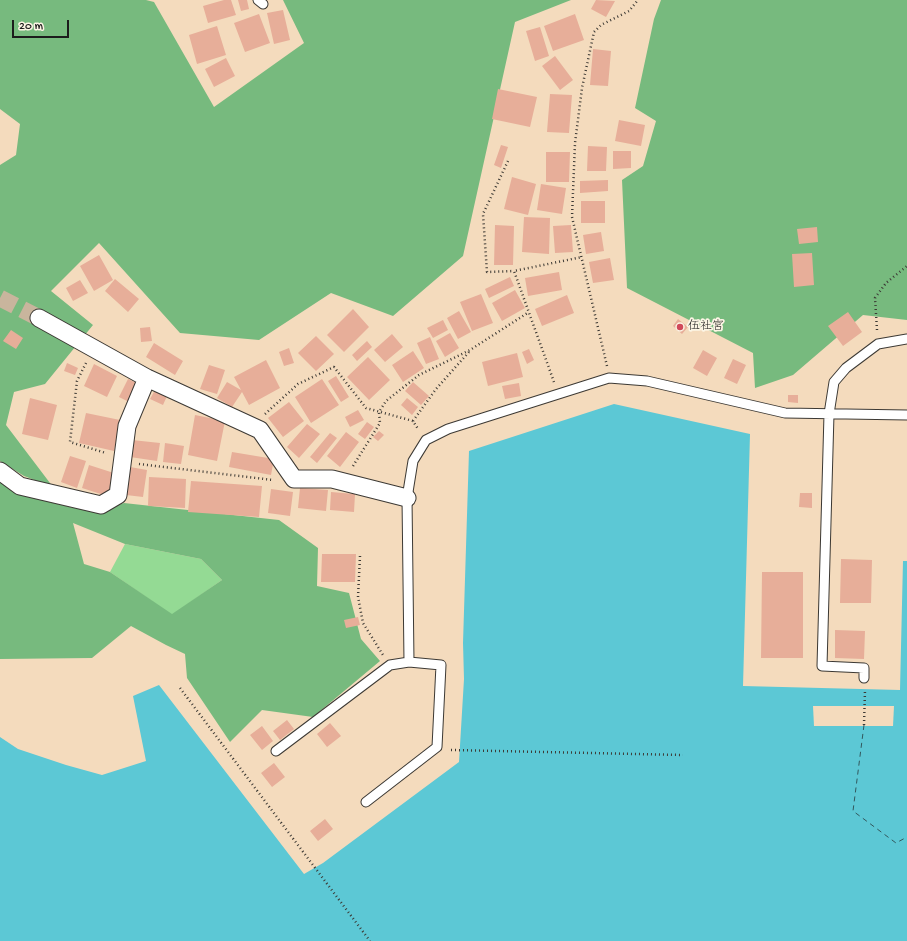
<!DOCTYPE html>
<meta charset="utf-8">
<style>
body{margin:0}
#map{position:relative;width:907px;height:941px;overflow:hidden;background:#f4dbbd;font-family:"Gochi Hand",sans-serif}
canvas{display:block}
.scale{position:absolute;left:12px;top:20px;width:57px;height:18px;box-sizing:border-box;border:2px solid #1c1c1c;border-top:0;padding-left:5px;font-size:12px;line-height:14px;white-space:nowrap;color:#1c1c1c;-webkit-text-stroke:3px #fcf5e5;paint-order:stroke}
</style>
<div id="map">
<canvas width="907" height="941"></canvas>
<div class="scale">20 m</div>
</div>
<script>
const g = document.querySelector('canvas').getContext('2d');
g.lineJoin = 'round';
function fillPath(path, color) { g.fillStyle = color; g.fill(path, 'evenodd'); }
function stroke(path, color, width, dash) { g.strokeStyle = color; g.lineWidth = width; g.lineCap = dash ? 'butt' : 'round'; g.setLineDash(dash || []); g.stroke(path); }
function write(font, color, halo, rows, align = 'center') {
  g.font = font + ' "Gochi Hand","Klee One",sans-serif'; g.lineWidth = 3.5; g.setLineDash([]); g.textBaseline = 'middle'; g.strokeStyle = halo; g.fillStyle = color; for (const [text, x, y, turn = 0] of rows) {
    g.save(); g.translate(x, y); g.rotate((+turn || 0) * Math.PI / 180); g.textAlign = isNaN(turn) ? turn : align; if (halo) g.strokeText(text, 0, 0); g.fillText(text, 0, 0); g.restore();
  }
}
const green = new Path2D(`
 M125 544 201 559 222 580 172 615 110 572Z`);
const forest = new Path2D(`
 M0 0H146L154 2 214 107 304 43 283 0H571L515 22 463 256 393 316 331 293 259 340 180 333 99 243 51 291 93 325 45 384 14 392 6 425 53 487 24 476 0 461V165L16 155 20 124 0 109Z
 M661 0H907V320L863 315 793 375 755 388 753 353 627 288 622 180 643 166 656 121 635 108 654 19Z
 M0 481 25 496 74 508 101 511 124 503 279 520 318 548 317 586 349 593 361 639 380 661 313 717 262 710 230 742 187 678 185 654 166 645 131 626 92 658 0 659ZM73 523 125 544 201 559 222 580 172 614 110 572 84 564Z`);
const water = new Path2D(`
 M614 404 750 434 743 686 900 690 903 561H907V941H0V737L18 749 66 765 102 775 146 761 133 696 159 685 304 874 323 863 459 762 464 679 463 643 469 451Z`);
const pier = new Path2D(`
 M813 706H894L893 726H814Z`);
const ferry = new Path2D(`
 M864 725 853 811 896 843 907 837`);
const building = new Path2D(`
 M224 0H231L236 15 208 23 203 6Z
 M238 0H247L249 9 241 11Z
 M596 0 615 1 606 17 591 9Z
 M283 10 290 40 274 44 267 13Z
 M259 14 270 43 245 52 234 23Z
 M575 14 584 40 553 51 544 26Z
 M217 26 226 55 197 64 189 35Z
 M540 27 549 56 535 61 526 31Z
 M593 49 611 51 608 86 590 85Z
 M555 56 573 80 560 90 542 66Z
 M226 58 235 76 214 87 205 69Z
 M498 89 537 97 530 127 492 119Z
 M550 94 572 95 569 133 547 132Z
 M619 120 645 125 641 146 615 141Z
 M501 145 508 147 501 168 494 165Z
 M588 146 607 147 606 171H587Z
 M613 151H631V168L613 169Z
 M546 152H570L569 182H546Z
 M512 177 536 184 528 215 504 209Z
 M608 180V191L580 193V181Z
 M541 184 566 188 562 214 537 210Z
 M581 201H605V223H581Z
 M524 217 550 218 549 254 522 252Z
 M495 225 514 226 513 265H494Z
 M571 225 573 252 555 253 553 226Z
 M817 227 818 242 799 244 797 229Z
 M601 232 604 251 586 254 583 235Z
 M812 253 814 285 794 287 792 254Z
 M99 255 113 280 94 291 80 266Z
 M610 258 614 280 593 283 589 262Z
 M559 272 562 290 528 296 525 278Z
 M510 277 514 286 489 298 485 289Z
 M115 279 139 299 128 312 105 291Z
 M80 280 88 293 73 301 66 288Z
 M515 290 525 308 502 321 492 303Z
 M481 294 493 323 472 331 460 302Z
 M567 295 574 313 542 326 535 309Z
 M353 309 369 327 344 352 327 335Z
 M459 311 471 332 458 339 447 318Z
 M848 312 862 332 843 346 828 326Z
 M678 319 688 327 682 334 673 326Z
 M443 320 448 330 433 338 427 328Z
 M150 327 152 341 141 342 140 328Z
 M11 330 23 338 16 349 3 341Z
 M450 333 459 348 445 357 436 341Z
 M392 334 403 347 385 362 374 350Z
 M316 336 334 354 316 371 298 353Z
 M430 337 439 359 426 364 417 343Z
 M367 341 372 347 357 361 352 355Z
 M154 343 183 361 175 375 146 357Z
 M289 348 294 363 284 366 279 352Z
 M529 349 534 360 527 364 522 352Z
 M703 350 717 358 707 376 693 368Z
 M413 351 424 368 403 382 392 365Z
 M517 353 523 377 488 386 482 362Z
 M368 357 390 380 369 400 347 377Z
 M733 359 746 365 737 384 724 378Z
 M266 360 280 388 249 405 242 392 232 407 217 398 227 382 241 390 234 377Z
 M67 363 78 368 75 375 64 371Z
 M94 364 117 376 107 397 84 386Z
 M209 365 225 370 217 394 200 389Z
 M336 376 349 397 341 402 328 381Z
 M128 379 141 385 131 403 119 397Z
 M322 379 339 405 311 423 295 397Z
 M413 382 429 396 421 405 405 391Z
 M519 383 521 396 505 399 502 386Z
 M155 390 167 396 163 405 150 399Z
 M788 395H798V403L788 402Z
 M30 398 57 405 48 440 22 434Z
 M407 398 418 407 412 415 401 405Z
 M289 402 304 421 283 437 268 418Z
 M358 410 364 420 350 427 345 417Z
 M86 413 120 420 114 451 79 443Z
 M195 415 225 421 217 461 188 455Z
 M367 422 374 427 365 439 358 434Z
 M307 424 320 434 299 458 287 447Z
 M379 431 384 435 378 441 373 437Z
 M346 432 359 442 340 467 327 456Z
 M330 433 337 438 317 463 310 457Z
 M132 440 160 443 157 461 130 457Z
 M165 443 184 446 181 464 163 462Z
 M232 452 274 459 271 475 229 467Z
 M70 456 86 461 77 488 61 482Z
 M89 465 117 474 110 497 82 488Z
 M130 467 147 470 143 497 126 495Z
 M149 477 186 479 185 508 148 506Z
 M191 481 262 486 259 517 188 512Z
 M300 488 328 490 326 511 298 508Z
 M271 489 293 492 290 516 268 513Z
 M331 492 355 494 354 512 330 510Z
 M800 493H812V508L799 507Z
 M322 554H356L355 582H321Z
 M841 559 872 560 871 603H840Z
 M762 572H803V658H761Z
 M358 617 360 625 346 628 344 620Z
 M835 630 865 631 864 659 835 658Z
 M287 720 294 729 280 740 273 731Z
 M330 723 341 736 327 747 317 734Z
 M262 726 273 741 262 750 250 735Z
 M274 763 285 777 272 787 261 773Z
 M325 819 333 829 318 841 310 831Z`);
const streetTunnel = new Path2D(`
 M0 298 39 318`);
const path = new Path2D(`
 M508 161 483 214 487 272 514 271
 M877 330 875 298 886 283 907 266
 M86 363 77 381 70 442 106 453
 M607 366 572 217 575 143 582 88 594 32 601 25 629 11 638 0
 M554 382 514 271 582 257
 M265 414 298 384 334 367 366 408 413 421 418 429
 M413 421 436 389 469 352
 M139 464 273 480
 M353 466 380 423 379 412 386 401 419 375 470 350 529 312
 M360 556 358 597 363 623 383 655
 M180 688 370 941
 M864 725 865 690
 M451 750 683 755`);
const lane = new Path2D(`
 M258 0 263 4
 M409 662 407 498 413 461 426 440 448 429 609 378 647 381 785 413 907 415
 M864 678V668L822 666 829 414 834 382 846 368 878 344 907 339
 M276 751 390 665 409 662 441 665 437 747 366 802`);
const street = new Path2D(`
 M39 318 147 378 260 430 294 479H332L407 498
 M0 471 20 486 101 505 118 495 127 426 147 378`);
const markers = [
 [680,327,4,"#d1495b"]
];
const poiNames = [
 ["伍社宮",688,327]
];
fillPath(green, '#94da94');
fillPath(forest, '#77ba7e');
fillPath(water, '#5cc8d5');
fillPath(pier, '#f4dbbd');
stroke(ferry, '#32585d', 1, [5, 4]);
fillPath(building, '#e7ae99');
stroke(streetTunnel, '#c9b59d', 17, [17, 8]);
stroke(lane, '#3c3934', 11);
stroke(street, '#3c3934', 19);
stroke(path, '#3c3934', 2.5, [1, 3]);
stroke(lane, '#fff', 9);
stroke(street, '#fff', 17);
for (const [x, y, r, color] of markers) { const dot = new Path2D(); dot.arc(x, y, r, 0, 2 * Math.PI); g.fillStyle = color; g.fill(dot); stroke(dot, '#fcf5e5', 1.5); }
write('12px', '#1c1c1c', '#fcf5e5', poiNames, 'left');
</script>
